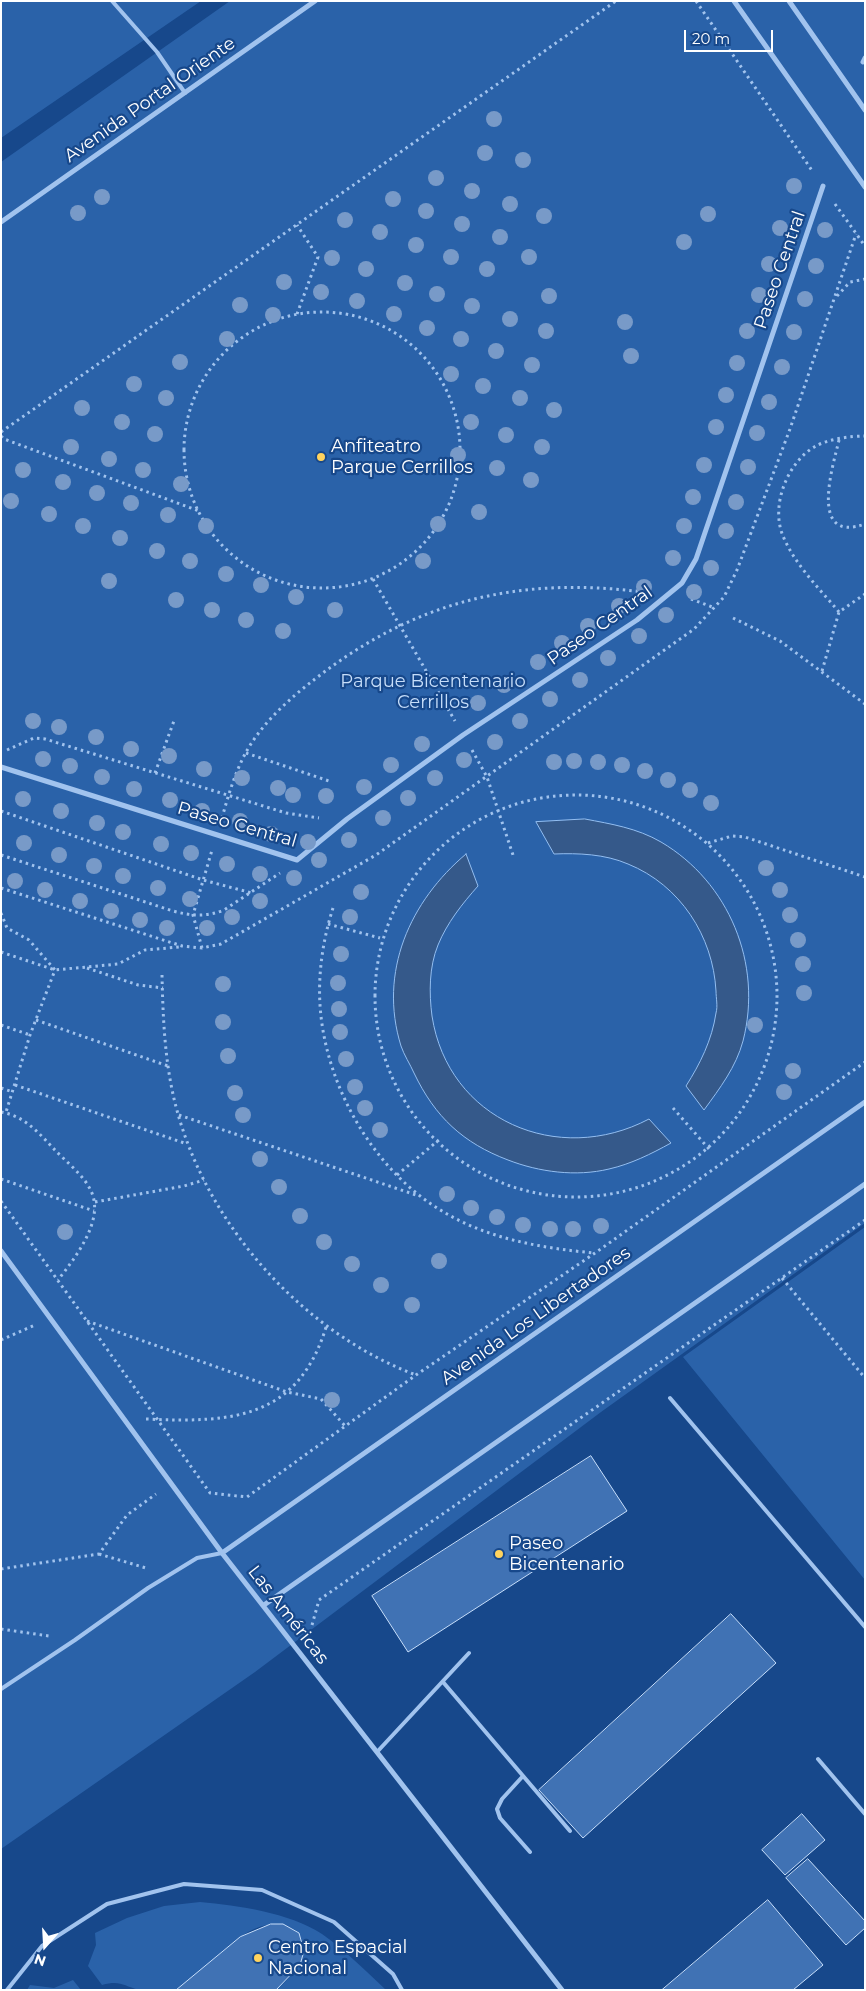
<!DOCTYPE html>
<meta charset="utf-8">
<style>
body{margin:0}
#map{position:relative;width:866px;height:1991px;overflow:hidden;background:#17488b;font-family:Montserrat,sans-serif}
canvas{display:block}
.frame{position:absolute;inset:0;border:2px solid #fff;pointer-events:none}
.north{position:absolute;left:20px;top:1921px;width:50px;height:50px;-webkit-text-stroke:4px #17488b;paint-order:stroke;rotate:199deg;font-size:14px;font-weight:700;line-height:20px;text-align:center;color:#fff}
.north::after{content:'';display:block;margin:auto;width:18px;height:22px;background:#fff;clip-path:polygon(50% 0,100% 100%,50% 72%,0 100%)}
.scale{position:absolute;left:684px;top:30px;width:89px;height:22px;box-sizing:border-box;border:2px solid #fff;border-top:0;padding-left:6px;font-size:15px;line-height:18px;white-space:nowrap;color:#fff;-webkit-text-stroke:4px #17488b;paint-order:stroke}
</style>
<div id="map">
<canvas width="866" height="1991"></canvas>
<div class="frame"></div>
<div class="north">N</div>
<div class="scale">20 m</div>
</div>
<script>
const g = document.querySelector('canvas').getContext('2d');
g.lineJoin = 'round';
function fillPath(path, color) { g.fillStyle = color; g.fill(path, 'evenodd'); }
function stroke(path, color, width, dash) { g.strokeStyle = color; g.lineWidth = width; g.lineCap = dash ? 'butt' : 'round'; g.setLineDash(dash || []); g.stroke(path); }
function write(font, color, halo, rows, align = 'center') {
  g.font = font + ' Montserrat,sans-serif'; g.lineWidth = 4.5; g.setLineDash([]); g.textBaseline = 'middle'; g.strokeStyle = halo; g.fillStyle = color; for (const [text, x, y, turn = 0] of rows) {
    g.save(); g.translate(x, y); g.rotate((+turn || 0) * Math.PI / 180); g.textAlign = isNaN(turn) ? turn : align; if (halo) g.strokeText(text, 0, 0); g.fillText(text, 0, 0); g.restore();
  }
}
const green = new Path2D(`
 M1 1H201L1 138Z
 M230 1H865V1223L601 1412 255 1672 1 1849V162Z
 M865 1227V1580L683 1357Z
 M200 1902C239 1906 288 1912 322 1934 345 1950 366 1971 386 1990H276C294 1974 310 1958 299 1933 252 1901 214 1969 177 1989 173 1991 144 1991 139 1990 123 1986 121 1980 102 1985L88 1966 96 1945 95 1933 127 1918 164 1906Z
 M73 1980 81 1990H27L30 1985 54 1988Z`);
const water = new Path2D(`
 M585 819C611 824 637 828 661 842 729 882 763 964 743 1041 736 1067 720 1088 704 1110L686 1086C700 1064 712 1040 716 1013 718 1006 716 998 716 991 713 936 680 885 628 864 605 854 578 853 554 854L536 822Z
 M466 854 478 886C462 904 447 923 438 945 429 967 429 993 432 1016 448 1120 558 1167 649 1119L671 1143C651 1154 631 1164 609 1169 576 1177 539 1172 508 1160 463 1143 435 1117 414 1073 410 1064 404 1055 401 1046 378 972 410 901 466 854Z`);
const building = new Path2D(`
 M591 1456 627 1511 408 1652 372 1596Z
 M731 1614 776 1663 583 1838 539 1790Z
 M802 1814 825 1840 785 1875 762 1850Z
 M808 1859 865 1921V1928L846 1945 786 1878Z
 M768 1900 823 1965 793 1990H662Z
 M271 1924H283L299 1933 304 1951 300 1965 276 1990H176L240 1937Z`);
const path = new Path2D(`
 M696 1 813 172
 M835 204 865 246
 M837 296 850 282 865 279
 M184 450a138 138 0 1 1 276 0a138 138 0 1 1-276 0Z
 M297 314 318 257 297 225
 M1 432 616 1
 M1 436 4 439 199 511
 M839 440C833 466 808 544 865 524
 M373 579 455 721
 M691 599 715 608
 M839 612C819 588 795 565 783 536 770 505 788 461 816 446 828 439 851 436 865 436
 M733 618 780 641 865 704
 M822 671 839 612 865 594
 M7 750 34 738 45 739 286 813 319 818
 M472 750 487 777 513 855
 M246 753 332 782
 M155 773 175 718
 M375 996a201 201 0 1 1 402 0a201 201 0 1 1-402 0Z
 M1 811 203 880 252 893
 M222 818C228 796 235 773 245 754 261 724 289 699 315 679 415 601 518 576 643 592
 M708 843 732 836 745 837 865 877
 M1 855 173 911C191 916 207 917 224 910L280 873
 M1 888 182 946 202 948 221 944 376 855 694 629 724 597 737 570 790 429 856 234
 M333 908C323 939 318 973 320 1005 325 1085 373 1170 442 1211 488 1239 541 1248 594 1253
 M1 913 7 928 29 940 55 970 30 1035 6 1112
 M328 924 380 938
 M202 948 193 915 212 850
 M1 952 55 970 118 964 145 950 179 947
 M87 968 138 985 163 988
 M162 975C163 1021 165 1069 178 1114 210 1228 304 1333 416 1375
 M36 1020 168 1066
 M1 1025 30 1035
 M15 1085 187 1144
 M1 1088 13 1092
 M673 1108 709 1149
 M1 1112C24 1116 38 1132 53 1148 65 1161 84 1175 91 1191 105 1220 75 1258 58 1280
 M179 1115 419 1196
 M397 1175 440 1139
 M1 1179 94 1211
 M1 1201 210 1493 247 1497 416 1375 595 1253 865 1062
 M95 1202 184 1186 204 1180
 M782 1278 865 1378
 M87 1321 287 1392 321 1399 346 1427
 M1 1340 35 1325
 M146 1419C233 1423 299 1419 327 1324
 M99 1554 146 1568
 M1 1569 99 1554 127 1515 156 1494
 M312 1625 319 1600 865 1220
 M1 1629 49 1636`);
const lane = new Path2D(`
 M112 1 157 52 185 93
 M670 1398 865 1627
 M443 1682 570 1831
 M1 1689 75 1640 148 1588 197 1558 222 1553
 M377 1752 469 1653
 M818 1759 865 1814
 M523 1776 502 1799 497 1809 500 1818 530 1852
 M7 1990 42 1946 107 1904 184 1884 262 1890 334 1922 393 1974 402 1990`);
const street = new Path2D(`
 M734 1 865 187
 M789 1 865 110
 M863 62 865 58
 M1 222 315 1
 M1 767 297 860 347 819 463 735 637 620 682 583 696 559 823 186
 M1 1251 222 1553 562 1990
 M222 1553 865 1102
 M264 1605 865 1184`);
const trees = [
 [494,119],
 [485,153],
 [523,160],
 [436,178],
 [794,186],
 [472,191],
 [102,197],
 [393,199],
 [510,204],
 [426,211],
 [78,213],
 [708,214],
 [544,216],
 [345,220],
 [462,224],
 [780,228],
 [825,230],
 [380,232],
 [500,237],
 [684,242],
 [416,245],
 [451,257],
 [529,257],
 [332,258],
 [769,264],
 [816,266],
 [366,269],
 [487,269],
 [284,282],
 [405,283],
 [321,292],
 [437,294],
 [759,295],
 [549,296],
 [805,299],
 [357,301],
 [240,305],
 [472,306],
 [394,314],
 [273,315],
 [510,319],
 [625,322],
 [427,328],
 [546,331],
 [747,331],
 [794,332],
 [227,339],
 [461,339],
 [496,351],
 [631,356],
 [180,362],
 [737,363],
 [532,365],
 [782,367],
 [451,374],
 [134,384],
 [483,386],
 [726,395],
 [166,398],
 [520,398],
 [769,402],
 [82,408],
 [554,410],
 [122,422],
 [471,422],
 [716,427],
 [757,433],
 [155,434],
 [506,435],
 [71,447],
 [542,447],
 [458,455],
 [109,459],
 [704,465],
 [748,467],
 [497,468],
 [23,470],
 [143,470],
 [531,480],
 [63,482],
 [181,484],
 [97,493],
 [693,497],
 [11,501],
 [736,502],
 [131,503],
 [479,512],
 [49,514],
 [168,515],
 [438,524],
 [83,526],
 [206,526],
 [684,526],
 [726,531],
 [120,538],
 [157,551],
 [673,558],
 [190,561],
 [423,561],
 [711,568],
 [226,574],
 [109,581],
 [261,585],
 [644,587],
 [694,592],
 [296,597],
 [176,600],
 [619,606],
 [212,610],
 [335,610],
 [666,615],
 [246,620],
 [588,626],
 [283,631],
 [639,636],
 [562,643],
 [608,658],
 [538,662],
 [580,680],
 [504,685],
 [550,699],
 [478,703],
 [33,721],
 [520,721],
 [59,727],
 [96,737],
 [495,742],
 [422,744],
 [131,749],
 [169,756],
 [43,759],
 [464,760],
 [574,761],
 [554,762],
 [598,762],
 [391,765],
 [622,765],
 [70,766],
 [204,769],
 [645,771],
 [102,777],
 [242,778],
 [435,778],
 [668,780],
 [364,787],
 [278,788],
 [134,789],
 [690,790],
 [293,795],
 [326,796],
 [408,798],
 [23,799],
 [170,800],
 [711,803],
 [61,811],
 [202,811],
 [383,818],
 [240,821],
 [97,823],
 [123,832],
 [271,834],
 [349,840],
 [308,842],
 [24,843],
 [161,844],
 [191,853],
 [59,855],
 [319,860],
 [227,864],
 [94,866],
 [766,868],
 [260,874],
 [123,876],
 [294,878],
 [15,881],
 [158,888],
 [45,890],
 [780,890],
 [361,892],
 [190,899],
 [80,901],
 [260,901],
 [111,911],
 [790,915],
 [232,917],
 [350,917],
 [140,920],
 [167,928],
 [207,928],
 [798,940],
 [341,954],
 [803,964],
 [338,983],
 [223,984],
 [804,993],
 [339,1009],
 [223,1022],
 [755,1025],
 [340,1032],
 [228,1056],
 [346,1059],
 [793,1071],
 [355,1087],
 [784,1092],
 [235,1093],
 [365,1108],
 [243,1115],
 [380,1130],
 [260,1159],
 [279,1187],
 [447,1194],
 [471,1208],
 [300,1216],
 [497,1217],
 [523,1225],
 [601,1226],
 [550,1229],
 [573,1229],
 [65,1232],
 [324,1242],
 [439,1261],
 [352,1264],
 [381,1285],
 [412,1305],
 [332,1400]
];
const markers = [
 [321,457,5,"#ffd35e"],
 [499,1554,5,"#ffd35e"],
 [258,1958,5,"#ffd35e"]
];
const streetNames = [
 ["Avenida Portal Oriente",150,100,-35],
 ["Paseo Central",780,270,-71],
 ["Paseo Central",600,626,-35],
 ["Paseo Central",237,825,16],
 ["Avenida Los Libertadores",536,1316,-35],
 ["Las Américas",288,1615,52]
];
const poiNames = [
 ["Anfiteatro",331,447],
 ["Parque Cerrillos",331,468],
 ["Paseo",509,1544],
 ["Bicentenario",509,1565],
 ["Centro Espacial",268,1948],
 ["Nacional",268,1969]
];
const parkNames = [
 ["Parque Bicentenario",433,682],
 ["Cerrillos",433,703]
];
fillPath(green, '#2a62a9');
fillPath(water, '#35598a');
stroke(water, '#93bef1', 1);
fillPath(building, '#4072b4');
stroke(building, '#c7defa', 1);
stroke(path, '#a1c3ee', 3, [2.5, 4]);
stroke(lane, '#a1c3ee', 4);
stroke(street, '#a1c3ee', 5);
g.fillStyle = '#789ac8';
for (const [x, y] of trees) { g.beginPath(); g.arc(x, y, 8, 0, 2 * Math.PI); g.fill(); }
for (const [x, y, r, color] of markers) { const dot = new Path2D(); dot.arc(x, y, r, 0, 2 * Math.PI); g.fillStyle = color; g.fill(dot); stroke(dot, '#17488b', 2); }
write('18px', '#fff', '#17488b', streetNames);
write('18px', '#fff', '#17488b', poiNames, 'left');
write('18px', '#c7defa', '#17488b', parkNames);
</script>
